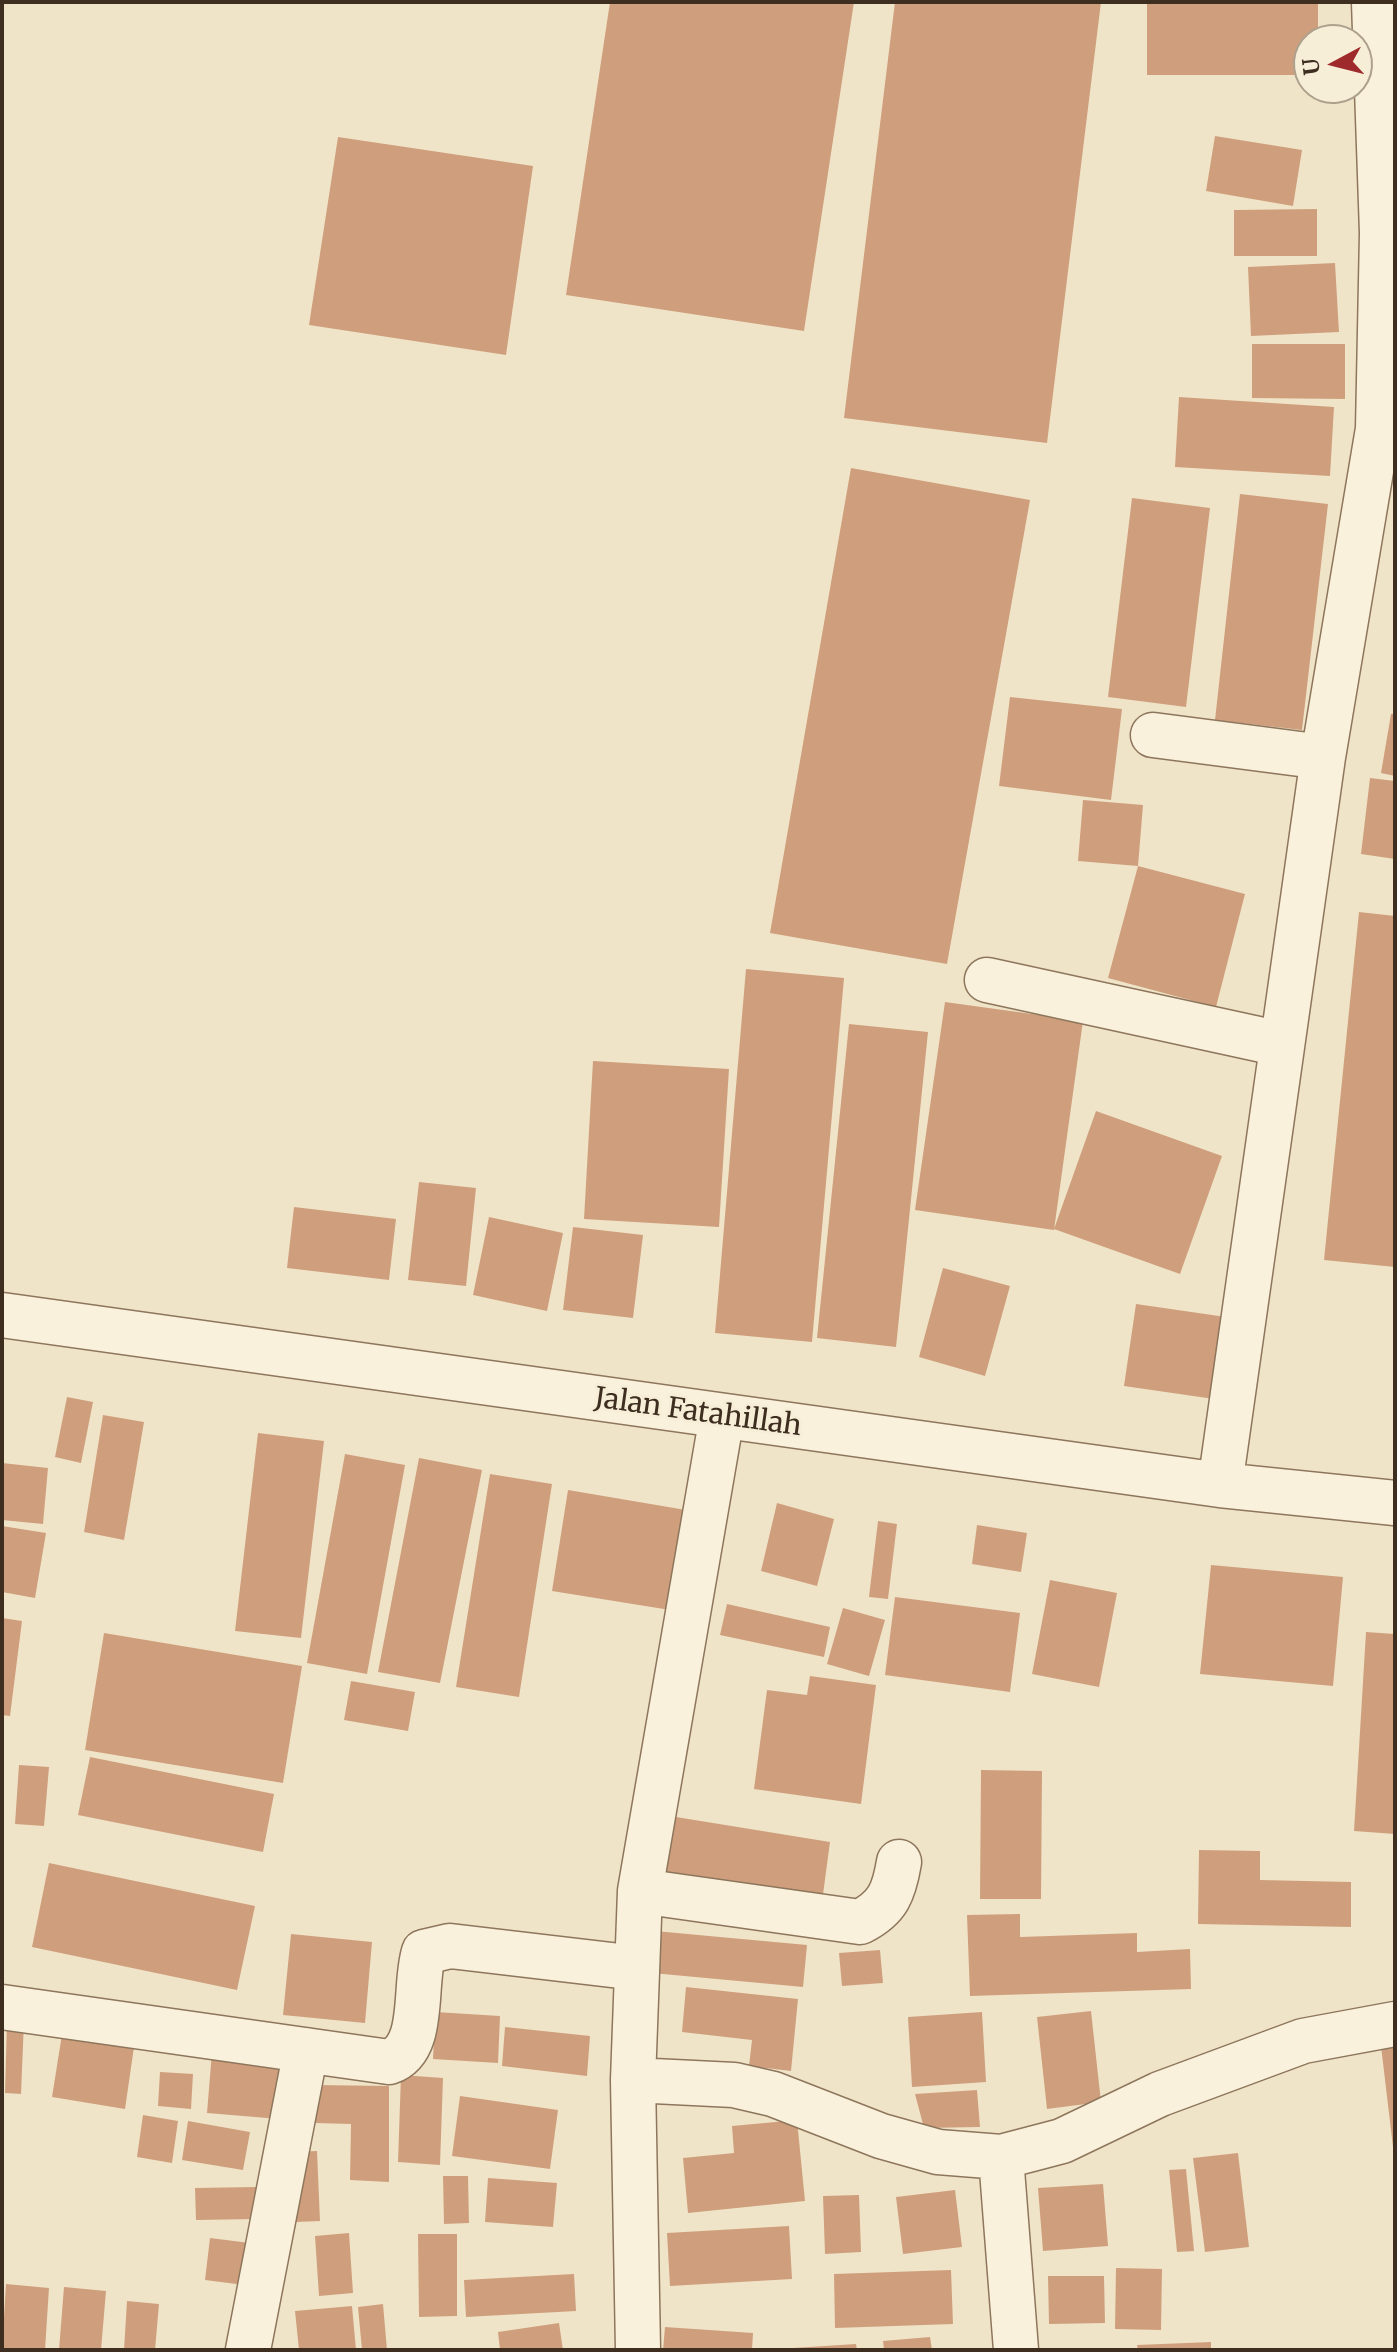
<!DOCTYPE html>
<style>
body{margin:0}
#map{position:relative;width:1397px;height:2352px;overflow:hidden;background:#f0e4c8;font-family:Merriweather,serif}
canvas{display:block}
.frame{position:absolute;inset:0;border:4px solid #3d2e20;pointer-events:none}
.north{position:absolute;left:1293px;top:24px;width:80px;height:80px;box-sizing:border-box;background:#f7eed8;border:2px solid #ada18e;border-radius:50%;rotate:263deg;font-size:22px;font-weight:700;line-height:32px;text-align:center;color:#3d2e20}
.north::after{content:'';display:block;margin:auto;width:28px;height:36px;background:#9e2a2b;clip-path:polygon(50% 0,100% 100%,50% 72%,0 100%)}
</style>
<div id="map">
<canvas width="1397" height="2352"></canvas>
<div class="frame"></div>
<div class="north">U</div>
</div>
<script>
const g = document.querySelector('canvas').getContext('2d');
g.lineJoin = 'round';
function fillPath(path, color) { g.fillStyle = color; g.fill(path, 'evenodd'); }
function stroke(path, color, width, dash) { g.strokeStyle = color; g.lineWidth = width; g.lineCap = dash ? 'butt' : 'round'; g.setLineDash(dash || []); g.stroke(path); }
function write(font, color, halo, rows, align = 'center') {
  g.font = font + ' Merriweather,serif'; g.lineWidth = 6; g.setLineDash([]); g.textBaseline = 'middle'; g.strokeStyle = halo; g.fillStyle = color; for (const [text, x, y, turn = 0] of rows) {
    g.save(); g.translate(x, y); g.rotate((+turn || 0) * Math.PI / 180); g.textAlign = isNaN(turn) ? turn : align; if (halo) g.strokeText(text, 0, 0); g.fillText(text, 0, 0); g.restore();
  }
}
const building = new Path2D(`
 M610 2H854L804 331 566 295Z
 M895 2H1101L1047 443 844 418Z
 M1147 2H1318V40H1309V75H1147Z
 M1215 136 1302 150 1293 206 1206 191Z
 M338 137 533 166 506 355 309 325Z
 M1317 209V256H1234V210Z
 M1335 263 1339 332 1251 336 1248 267Z
 M1252 344H1345V399L1252 398Z
 M1179 397 1334 407 1330 476 1175 467Z
 M851 468 1030 500 947 964 770 933Z
 M1240 494 1328 504 1302 730 1215 720Z
 M1132 498 1210 508 1186 707 1108 697Z
 M1010 697 1122 709 1111 800 999 786Z
 M1391 714H1395V776L1381 773Z
 M1370 778 1395 781V859L1361 854Z
 M1083 800 1143 805 1138 866 1245 894 1216 1007 1108 978 1138 866 1078 861Z
 M1359 912 1395 916V1267L1324 1260Z
 M746 969 844 978 812 1342 715 1333Z
 M945 1002 1083 1021 1054 1230 915 1210Z
 M849 1024 928 1032 896 1347 817 1338Z
 M593 1061 729 1069 719 1227 584 1219Z
 M1096 1111 1222 1156 1180 1274 1054 1229Z
 M419 1182 476 1188 466 1286 408 1280Z
 M294 1207 396 1219 389 1280 287 1268Z
 M489 1217 563 1233 547 1311 473 1295Z
 M573 1227 643 1235 633 1318 563 1310Z
 M943 1268 1010 1286 985 1376 919 1357Z
 M1136 1304 1226 1317 1214 1399 1124 1386Z
 M67 1397 93 1402 81 1463 55 1457Z
 M103 1415 144 1422 124 1540 84 1532Z
 M258 1433 324 1441 301 1638 235 1631Z
 M345 1454 405 1465 367 1674 307 1663Z
 M419 1458 482 1470 440 1683 378 1672Z
 M2 1463 48 1468 43 1524 2 1520Z
 M490 1474 552 1484 519 1697 456 1687Z
 M568 1490 686 1510 670 1610 552 1591Z
 M777 1503 834 1519 817 1586 761 1571Z
 M878 1521 897 1524 888 1599 869 1597Z
 M977 1525 1027 1533 1021 1572 972 1564Z
 M2 1526 46 1533 35 1598 2 1592Z
 M1211 1565 1343 1577 1333 1686 1200 1674Z
 M1050 1580 1117 1593 1099 1687 1032 1674Z
 M895 1597 1020 1613 1010 1692 885 1675Z
 M727 1604 830 1627 824 1657 720 1635Z
 M843 1608 885 1620 869 1676 827 1664Z
 M2 1618 22 1621 10 1716 2 1715Z
 M1366 1632 1395 1634V1834L1354 1831Z
 M104 1633 302 1666 283 1783 85 1750Z
 M810 1676 876 1685 861 1804 754 1789 767 1690 807 1695Z
 M351 1681 415 1692 408 1731 344 1720Z
 M90 1757 274 1794 263 1852 78 1815Z
 M19 1765 49 1767 44 1826 15 1824Z
 M981 1770 1042 1771 1041 1899H980Z
 M670 1816 830 1842 822 1902 662 1876Z
 M1199 1850 1260 1851V1880L1351 1882V1927L1198 1924Z
 M49 1863 255 1906 237 1990 32 1947Z
 M1020 1914V1937L1137 1933V1952L1190 1949 1191 1989 970 1996 967 1915Z
 M655 1931 807 1945 803 1987 652 1973Z
 M291 1934 372 1942 365 2023 283 2015Z
 M880 1950 883 1983 842 1986 839 1953Z
 M686 1987 798 1999 791 2071 749 2066 752 2040 682 2032Z
 M1091 2011 1101 2102 1047 2109 1037 2017Z
 M435 2012 500 2016 498 2063 433 2059Z
 M982 2012 986 2082 912 2087 908 2017Z
 M7 2020 24 2021 21 2094 5 2093Z
 M505 2027 590 2036 587 2076 502 2066Z
 M63 2028 135 2040 125 2109 52 2097Z
 M1395 2044V2146L1393 2147 1381 2046Z
 M212 2052 284 2058 279 2119 207 2113Z
 M160 2072 193 2074 191 2109 158 2106Z
 M401 2075 443 2078 440 2165 398 2162Z
 M315 2085 389 2086V2182L350 2180 351 2124 315 2123Z
 M977 2090 980 2127 924 2128 915 2094Z
 M460 2096 558 2110 550 2169 452 2156Z
 M143 2115 178 2121 172 2163 137 2157Z
 M797 2120 805 2201 688 2213 683 2158 734 2153 732 2126Z
 M188 2121 250 2132 243 2170 182 2160Z
 M317 2151 320 2221 296 2222 292 2152Z
 M1238 2153 1249 2247 1205 2252 1193 2158Z
 M1186 2169 1194 2251 1177 2252 1169 2170Z
 M443 2176H468L469 2223 444 2224Z
 M488 2178 557 2183 553 2227 485 2222Z
 M1103 2184 1108 2246 1043 2251 1038 2188Z
 M256 2187 257 2219 196 2220 195 2188Z
 M955 2190 962 2247 903 2254 896 2197Z
 M859 2195 861 2252 825 2254 823 2196Z
 M789 2226 792 2279 670 2286 667 2233Z
 M349 2233 353 2293 319 2296 315 2236Z
 M418 2234H457V2316L419 2317Z
 M210 2238 258 2244 252 2286 205 2280Z
 M1116 2268 1162 2269 1161 2330 1115 2329Z
 M951 2270 953 2324 835 2328 834 2274Z
 M574 2274 576 2311 466 2317 464 2280Z
 M1048 2276H1104L1105 2323 1049 2324Z
 M6 2284 49 2288 45 2350H2Z
 M64 2287 106 2291 101 2350H59Z
 M127 2301 159 2304 155 2350H124Z
 M383 2304 387 2350H362L358 2307Z
 M352 2306 356 2350H299L295 2311Z
 M559 2323 563 2350H500L498 2332Z
 M665 2327 753 2333 752 2350H663Z
 M930 2337 932 2350H884L883 2341Z
 M1211 2342V2350H1138L1137 2345Z
 M856 2344 857 2350H793V2348Z`);
const minor = new Path2D(`
 M1153 735 1323 757
 M987 980 1281 1044
 M2 1315 1220 1485 1395 1503
 M1220 1485 1323 757 1378 429 1382 233 1374 2
 M640 1891 860 1922C888 1908 894 1892 899 1862
 M2 2007 389 2062C427 2049 413 1985 424 1952L450 1946 637 1968
 M633 2080 734 2085 773 2094 881 2136 938 2152 1001 2157 1016 2350
 M1001 2157 1062 2141 1160 2094 1303 2041 1395 2024
 M248 2350 306 2050
 M638 2350 633 2080 640 1891 722 1416`);
const streetNames = [
 ["Jalan Fatahillah",698,1413,8]
];
fillPath(building, '#cf9f7d');
stroke(minor, '#8d765c', 47);
stroke(minor, '#faf1dc', 44);
write('28px', '#3d2e20', '#f7eed8', streetNames);
</script>
